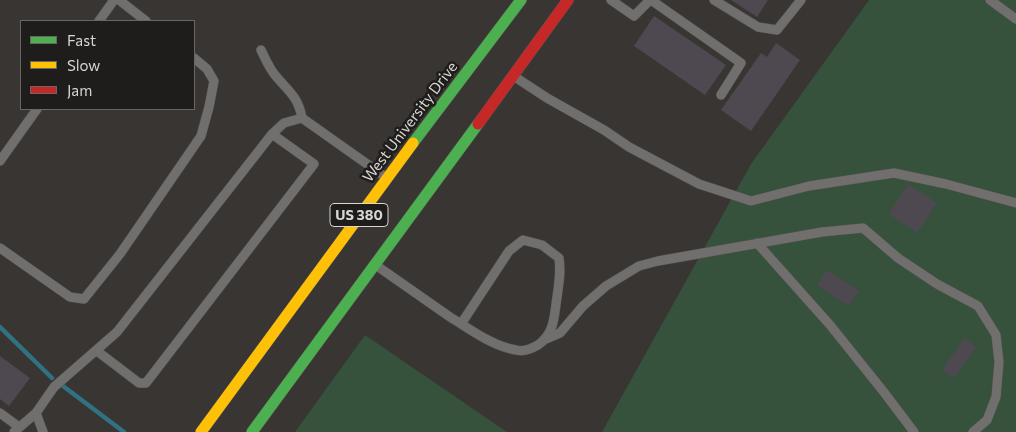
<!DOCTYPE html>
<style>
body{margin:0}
#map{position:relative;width:1016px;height:432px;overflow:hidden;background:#383532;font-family:Commissioner,sans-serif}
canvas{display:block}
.legend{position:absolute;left:20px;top:20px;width:175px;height:90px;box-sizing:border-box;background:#1f1d1b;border:1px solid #696764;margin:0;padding:6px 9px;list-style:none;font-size:15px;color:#d8d5d2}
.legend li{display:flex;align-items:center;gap:10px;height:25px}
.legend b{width:25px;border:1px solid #696764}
</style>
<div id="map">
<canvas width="1016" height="432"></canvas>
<ul class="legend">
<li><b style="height:6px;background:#4caf50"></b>Fast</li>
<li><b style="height:6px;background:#ffc107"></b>Slow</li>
<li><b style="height:6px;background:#c62828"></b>Jam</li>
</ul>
</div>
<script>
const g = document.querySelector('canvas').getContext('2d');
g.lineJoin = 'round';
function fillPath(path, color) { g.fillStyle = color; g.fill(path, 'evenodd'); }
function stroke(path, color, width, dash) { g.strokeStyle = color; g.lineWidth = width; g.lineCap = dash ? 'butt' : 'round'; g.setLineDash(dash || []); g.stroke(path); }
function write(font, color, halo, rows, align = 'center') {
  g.font = font + ' Commissioner,sans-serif'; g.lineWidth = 5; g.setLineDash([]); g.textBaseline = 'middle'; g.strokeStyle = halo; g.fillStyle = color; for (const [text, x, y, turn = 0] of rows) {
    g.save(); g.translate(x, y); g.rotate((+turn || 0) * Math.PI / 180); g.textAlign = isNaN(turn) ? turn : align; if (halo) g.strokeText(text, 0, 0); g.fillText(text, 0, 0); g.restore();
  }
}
const green = new Path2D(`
 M869 0H1016V432H602L751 164Z
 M365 335 507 432H295Z`);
const stream = new Path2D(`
 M0 327 52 378
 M63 386 124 432`);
const building = new Path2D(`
 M731 0H768L757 17Z
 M654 16 726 65 705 95 634 46Z
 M776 43 800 60 751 131 721 110 761 53 767 57Z
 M908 184 937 203 917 233 889 214Z
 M827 270 859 291 849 306 817 285Z
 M964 338 976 347 954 378 942 370Z
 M0 356 30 378 9 406 0 399Z`);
const lane = new Path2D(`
 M119 0 146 21
 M611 0 634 16 650 0
 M651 0 741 63 721 95
 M714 0 758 27 777 30 801 0
 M990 0 1016 19
 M99 21 114 0
 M261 50C265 58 269 68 275 75 288 91 298 96 302 118L384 176
 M515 77 547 98 604 130 629 147 699 184 751 201 809 186 894 173 946 184 1016 203
 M0 161 37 109
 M757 243 830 325 883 391 914 432
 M0 248 70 297 84 299 120 254 201 136 209 107 214 81 207 69 194 58
 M377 266 450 317C470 329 492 346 516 350 523 352 531 349 538 345 555 333 554 316 557 297 559 283 561 272 559 258L542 245 523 240 509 251 461 324
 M546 339 560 333 583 306 606 286 639 266 658 261 822 232 863 228 898 258 937 284 978 306 996 335 999 362 996 397 987 420 973 432
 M97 351 139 383H146L314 164 272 134
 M0 413 19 427
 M14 432 36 413
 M43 432 36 413 54 387 117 332 272 134 284 123 302 118`);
const fast = new Path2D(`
 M413 143 521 0
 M252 432 478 124`);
const slow = new Path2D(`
 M201 432 413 143`);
const jam = new Path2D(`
 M478 124 568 0`);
const shields = [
 [359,215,58]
];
const shieldNames = [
 ["US 380",359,215]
];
const streetNames = [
 ["West University Drive",410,122,-53]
];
fillPath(green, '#36513c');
stroke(stream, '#307281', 4.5);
fillPath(building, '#4e4950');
stroke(lane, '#54524f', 10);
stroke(fast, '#54524f', 12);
stroke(slow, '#54524f', 12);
stroke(jam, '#54524f', 12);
stroke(lane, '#716f6d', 9);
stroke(fast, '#4caf50', 11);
stroke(slow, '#ffc107', 11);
stroke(jam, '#c62828', 11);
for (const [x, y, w] of shields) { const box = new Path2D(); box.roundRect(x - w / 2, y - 11.5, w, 23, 4); g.fillStyle = '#1f1d1b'; g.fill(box); stroke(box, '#d8d5d2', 1); }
write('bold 14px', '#d8d5d2', null, shieldNames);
write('15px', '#d8d5d2', '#1f1d1b', streetNames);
</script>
